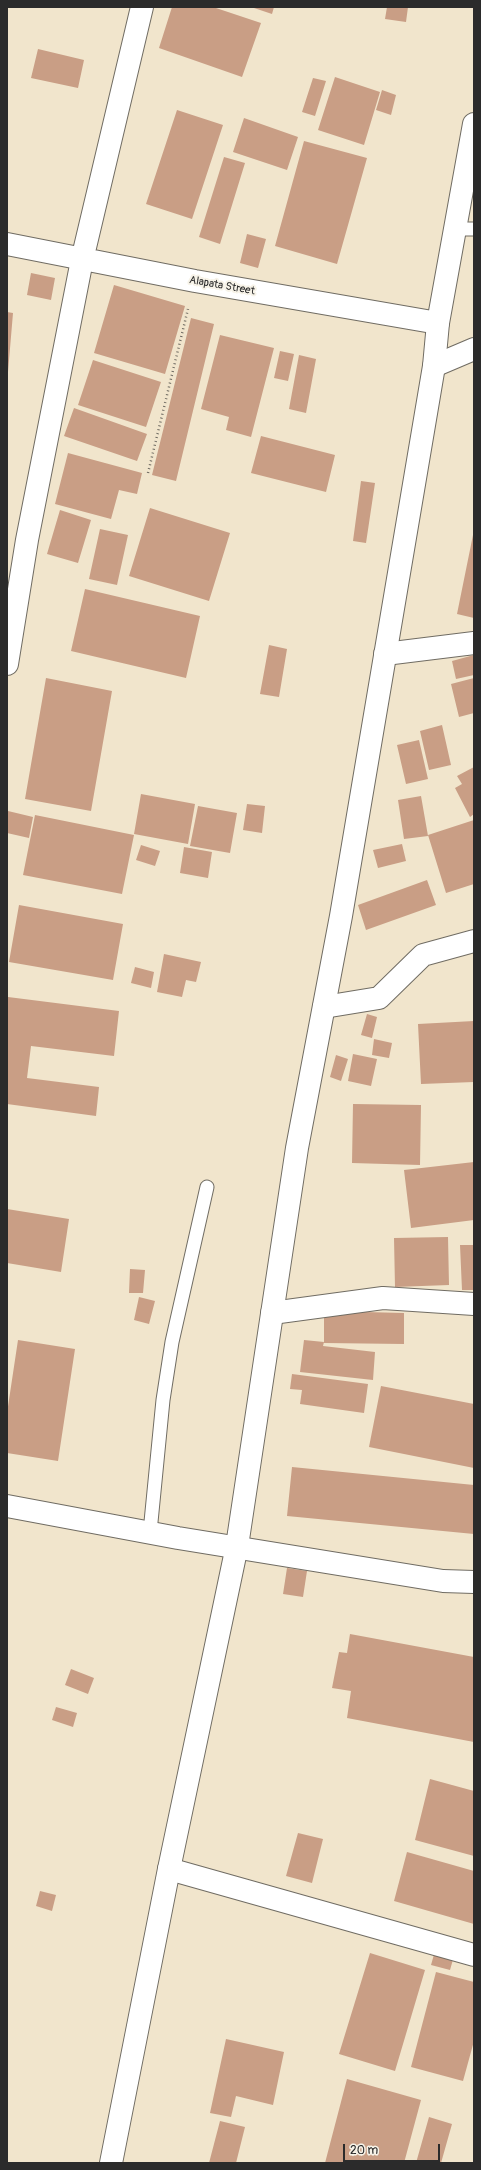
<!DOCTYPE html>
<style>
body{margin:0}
#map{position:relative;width:481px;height:2170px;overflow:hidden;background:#f1e5cc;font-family:Pangolin,sans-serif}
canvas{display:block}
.frame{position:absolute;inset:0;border:8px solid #2b2b2b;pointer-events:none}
.scale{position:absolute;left:343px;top:2144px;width:97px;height:18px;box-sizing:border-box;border:2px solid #2b2b2b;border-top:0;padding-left:5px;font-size:12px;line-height:14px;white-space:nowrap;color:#2b2b2b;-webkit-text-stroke:3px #f7f3e8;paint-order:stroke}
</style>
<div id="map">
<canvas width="481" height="2170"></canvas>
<div class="frame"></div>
<div class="scale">20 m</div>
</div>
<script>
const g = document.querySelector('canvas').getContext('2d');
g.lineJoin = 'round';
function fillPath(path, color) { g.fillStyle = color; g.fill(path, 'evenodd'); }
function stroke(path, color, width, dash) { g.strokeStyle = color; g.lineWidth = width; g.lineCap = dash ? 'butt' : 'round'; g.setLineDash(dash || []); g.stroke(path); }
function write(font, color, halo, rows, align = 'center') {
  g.font = font + ' Pangolin,sans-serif'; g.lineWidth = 4; g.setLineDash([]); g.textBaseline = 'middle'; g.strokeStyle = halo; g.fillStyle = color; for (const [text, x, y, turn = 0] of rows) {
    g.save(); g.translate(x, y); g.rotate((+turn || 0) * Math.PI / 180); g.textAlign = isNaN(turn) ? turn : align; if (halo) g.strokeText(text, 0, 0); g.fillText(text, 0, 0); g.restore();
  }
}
const building = new Path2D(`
 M172 7H213L261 23 242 77 159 48Z
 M251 7H274L272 14Z
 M387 7H408L406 22 385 19Z
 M38 49 84 60 78 88 31 78Z
 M335 77 380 92 364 145 318 130Z
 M313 78 326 81 315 116 302 112Z
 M382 90 396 95 391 115 376 110Z
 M177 110 223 125 192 219 146 204Z
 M244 118 298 137 287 170 233 152Z
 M304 141 367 158 337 264 275 246Z
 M224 157 245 163 220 244 199 237Z
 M247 234 266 239 258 268 240 263Z
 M31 273 55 278 51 300 27 295Z
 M114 285 185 306 165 374 94 353Z
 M7 312 13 313 8 372H7Z
 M191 318 214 324 176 481 152 475Z
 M220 335 274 348 251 437 226 430 229 417 201 409Z
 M280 351 294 354 288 381 274 378Z
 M299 355 316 359 306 413 289 409Z
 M93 360 161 382 146 427 78 405Z
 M74 408 147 434 137 461 64 436Z
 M261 436 335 455 326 492 251 473Z
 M68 453 142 473 137 494 119 490 111 519 55 504Z
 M361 481 375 483 366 543 353 541Z
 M150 508 230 533 209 601 129 576Z
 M60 510 91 520 78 563 47 554Z
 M100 529 128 535 117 585 89 579Z
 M474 530V618L457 614Z
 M85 589 200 616 186 678 71 651Z
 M269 645 287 649 279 697 260 694Z
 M474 655V675L456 679 452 661Z
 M46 678 112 691 91 811 25 799Z
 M474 678V713L459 717 451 684Z
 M442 725 451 765 429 770 420 731Z
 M419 740 428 779 406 784 397 745Z
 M474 767V814L470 817 455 788 462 784 457 776Z
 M141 794 195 804 188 844 134 834Z
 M421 796 428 836 404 839 398 800Z
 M247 804 265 806 262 833 243 830Z
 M198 806 237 813 230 853 190 846Z
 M8 811 33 817 29 838 7 833Z
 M35 815 134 835 122 894 23 875Z
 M474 820V884L446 893 428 835Z
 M402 844 406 861 378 868 373 850Z
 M141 845 160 851 155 866 136 860Z
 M184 847 212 852 208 878 180 873Z
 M427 880 436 905 366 930 358 905Z
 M19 905 123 924 113 980 9 962Z
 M164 954 201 962 196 982 186 980 182 997 157 992Z
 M135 967 154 972 151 988 131 983Z
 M8 997 119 1011 114 1056 31 1046 27 1078 99 1087 96 1116 7 1104Z
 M367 1014 377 1017 372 1038 361 1035Z
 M474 1021V1082L421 1084 418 1024Z
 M374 1039 392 1043 389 1058 372 1055Z
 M353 1054 377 1059 371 1086 348 1081Z
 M336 1055 348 1059 341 1081 330 1077Z
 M353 1104 421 1105 420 1165 352 1163Z
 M474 1162V1220L411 1228 404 1170Z
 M7 1209 69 1219 61 1272 7 1263Z
 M448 1237 449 1285 395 1287 394 1238Z
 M460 1245H474V1290H462Z
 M130 1269 145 1270 143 1293H129Z
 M139 1297 155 1301 149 1324 134 1320Z
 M324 1311 404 1313V1344L324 1343Z
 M18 1340 75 1349 58 1461 7 1453V1413Z
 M304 1340 324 1342 323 1346 375 1352 373 1380 300 1372Z
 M292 1374 368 1384 364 1413 300 1404 302 1390 290 1389Z
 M381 1386 474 1404V1468L369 1447Z
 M292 1467 474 1485V1534L287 1516Z
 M287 1568 307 1571 303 1597 283 1594Z
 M350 1634 474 1657V1742L347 1718 351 1691 332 1688 339 1652 347 1653Z
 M71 1669 94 1678 88 1694 65 1685Z
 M56 1707 77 1713 73 1727 52 1720Z
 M430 1779 474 1791V1856L415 1840Z
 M298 1833 323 1839 312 1883 286 1876Z
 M407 1852 474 1871V1924L394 1901Z
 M40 1891 56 1895 52 1911 36 1906Z
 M435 1951 454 1956 450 1970 431 1965Z
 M370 1953 425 1970 395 2071 339 2054Z
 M436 1972 474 1982V2041L463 2081 411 2067Z
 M226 2039 284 2052 273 2105 236 2096 231 2117 210 2113Z
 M347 2079 421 2100 404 2163H325Z
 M429 2117 452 2124 441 2163H416Z
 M220 2121 245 2127 236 2163H209Z`);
const path = new Path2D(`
 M148 473 188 309`);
const lane = new Path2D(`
 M455 229H474
 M150 1532 163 1400 172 1342 207 1187`);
const street = new Path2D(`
 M7 244 195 281 438 323
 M434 366 474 349
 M385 654 474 643
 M7 664 27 540 82 260 142 7
 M324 1007 379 998 423 955 474 941
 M272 1313 383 1298 474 1304
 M7 1506 178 1538 443 1581 474 1582
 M169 1869 474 1955`);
const secondary = new Path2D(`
 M111 2163 169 1869 237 1546 297 1148 341 916 434 366 438 323 474 124`);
const streetNames = [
 ["Alapata Street",222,286,10]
];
fillPath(building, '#c99e85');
stroke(lane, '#706c63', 15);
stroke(street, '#706c63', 24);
stroke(secondary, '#706c63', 24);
stroke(path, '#706c63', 2.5, [1, 3]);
stroke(lane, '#fff', 13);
stroke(street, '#fff', 22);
stroke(secondary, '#fff', 22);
write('11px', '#2b2b2b', '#f7f3e8', streetNames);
</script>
